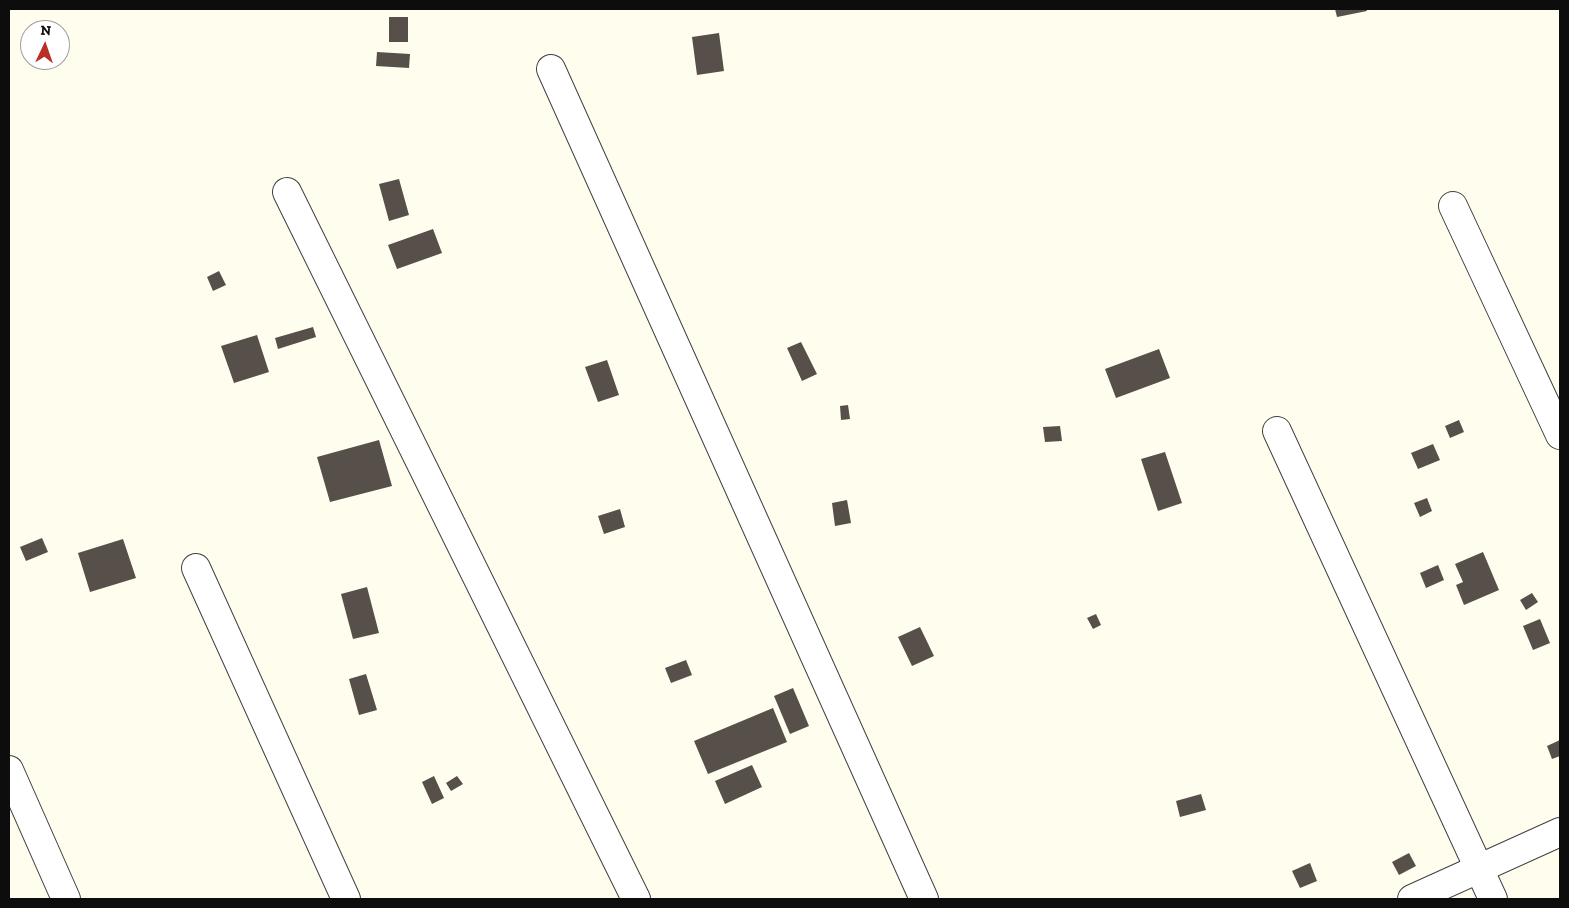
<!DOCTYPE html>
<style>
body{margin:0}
#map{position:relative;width:1569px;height:908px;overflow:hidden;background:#fffdee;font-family:"Zilla Slab",serif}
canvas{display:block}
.frame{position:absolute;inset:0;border:10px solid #0d0d0d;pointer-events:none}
.north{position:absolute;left:20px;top:20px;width:50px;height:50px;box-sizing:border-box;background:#fff;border:1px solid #9e9e9e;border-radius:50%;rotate:3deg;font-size:14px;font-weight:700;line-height:20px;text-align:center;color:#0d0d0d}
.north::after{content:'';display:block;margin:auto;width:18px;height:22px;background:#bb2e28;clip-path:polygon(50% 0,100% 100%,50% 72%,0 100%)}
</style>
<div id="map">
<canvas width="1569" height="908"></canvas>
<div class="frame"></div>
<div class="north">N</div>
</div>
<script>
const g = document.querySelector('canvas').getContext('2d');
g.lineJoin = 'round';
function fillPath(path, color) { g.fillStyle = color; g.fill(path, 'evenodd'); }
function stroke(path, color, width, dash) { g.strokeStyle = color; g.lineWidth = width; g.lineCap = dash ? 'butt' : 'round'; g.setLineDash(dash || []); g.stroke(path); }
const building = new Path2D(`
 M1335 9H1366L1367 11 1337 17Z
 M389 17H408V42H389Z
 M719 33 724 71 697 75 692 37Z
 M377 52 410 54 409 68 376 66Z
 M399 179 409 215 389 221 379 184Z
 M433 229 442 253 397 269 388 245Z
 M219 271 226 285 213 291 207 277Z
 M313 327 316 337 278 349 275 338Z
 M257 335 269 372 234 383 221 346Z
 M801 342 817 374 802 381 787 348Z
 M1159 349 1170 378 1116 398 1105 369Z
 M607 360 619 395 598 402 585 367Z
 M848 405 850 419 841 420 840 406Z
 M1459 420 1464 432 1450 438 1445 426Z
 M1060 426 1062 441 1045 442 1043 427Z
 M379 440 392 486 330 502 317 457Z
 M1433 444 1440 460 1418 469 1411 453Z
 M1165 452 1182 503 1158 511 1141 459Z
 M1427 498 1432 511 1420 517 1414 503Z
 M847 500 851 523 835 526 832 503Z
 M620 509 625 527 604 534 598 516Z
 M42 538 48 552 26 561 20 547Z
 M123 539 136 578 90 592 78 553Z
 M1483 552 1499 590 1464 605 1456 585 1463 582 1455 564Z
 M1438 565 1444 580 1426 588 1420 573Z
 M367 587 379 633 353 639 341 594Z
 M1532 593 1538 602 1526 610 1520 600Z
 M1096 614 1101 625 1093 629 1087 618Z
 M1540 619 1550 643 1533 650 1523 626Z
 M920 627 934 656 912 666 898 637Z
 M686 660 692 675 671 683 665 668Z
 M366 674 377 710 359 715 349 679Z
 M793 688 809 726 790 734 774 696Z
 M773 708 787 742 708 774 694 741Z
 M1560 740V756L1552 759 1547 746Z
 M752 765 762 787 725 804 715 781Z
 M434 776 444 798 432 804 422 782Z
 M457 776 463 784 451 791 446 783Z
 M1201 794 1206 810 1180 817 1176 801Z
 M1409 853 1416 866 1399 875 1392 862Z
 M1310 863 1317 881 1300 888 1292 871Z`);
const street = new Path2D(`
 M551 69 924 899
 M287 192 636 899
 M1453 206 1560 435
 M1277 431 1493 899
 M196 568 346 899
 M9 770 66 899
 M1412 899 1560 832`);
fillPath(building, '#564f4a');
stroke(street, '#404040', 30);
stroke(street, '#fff', 28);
</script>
